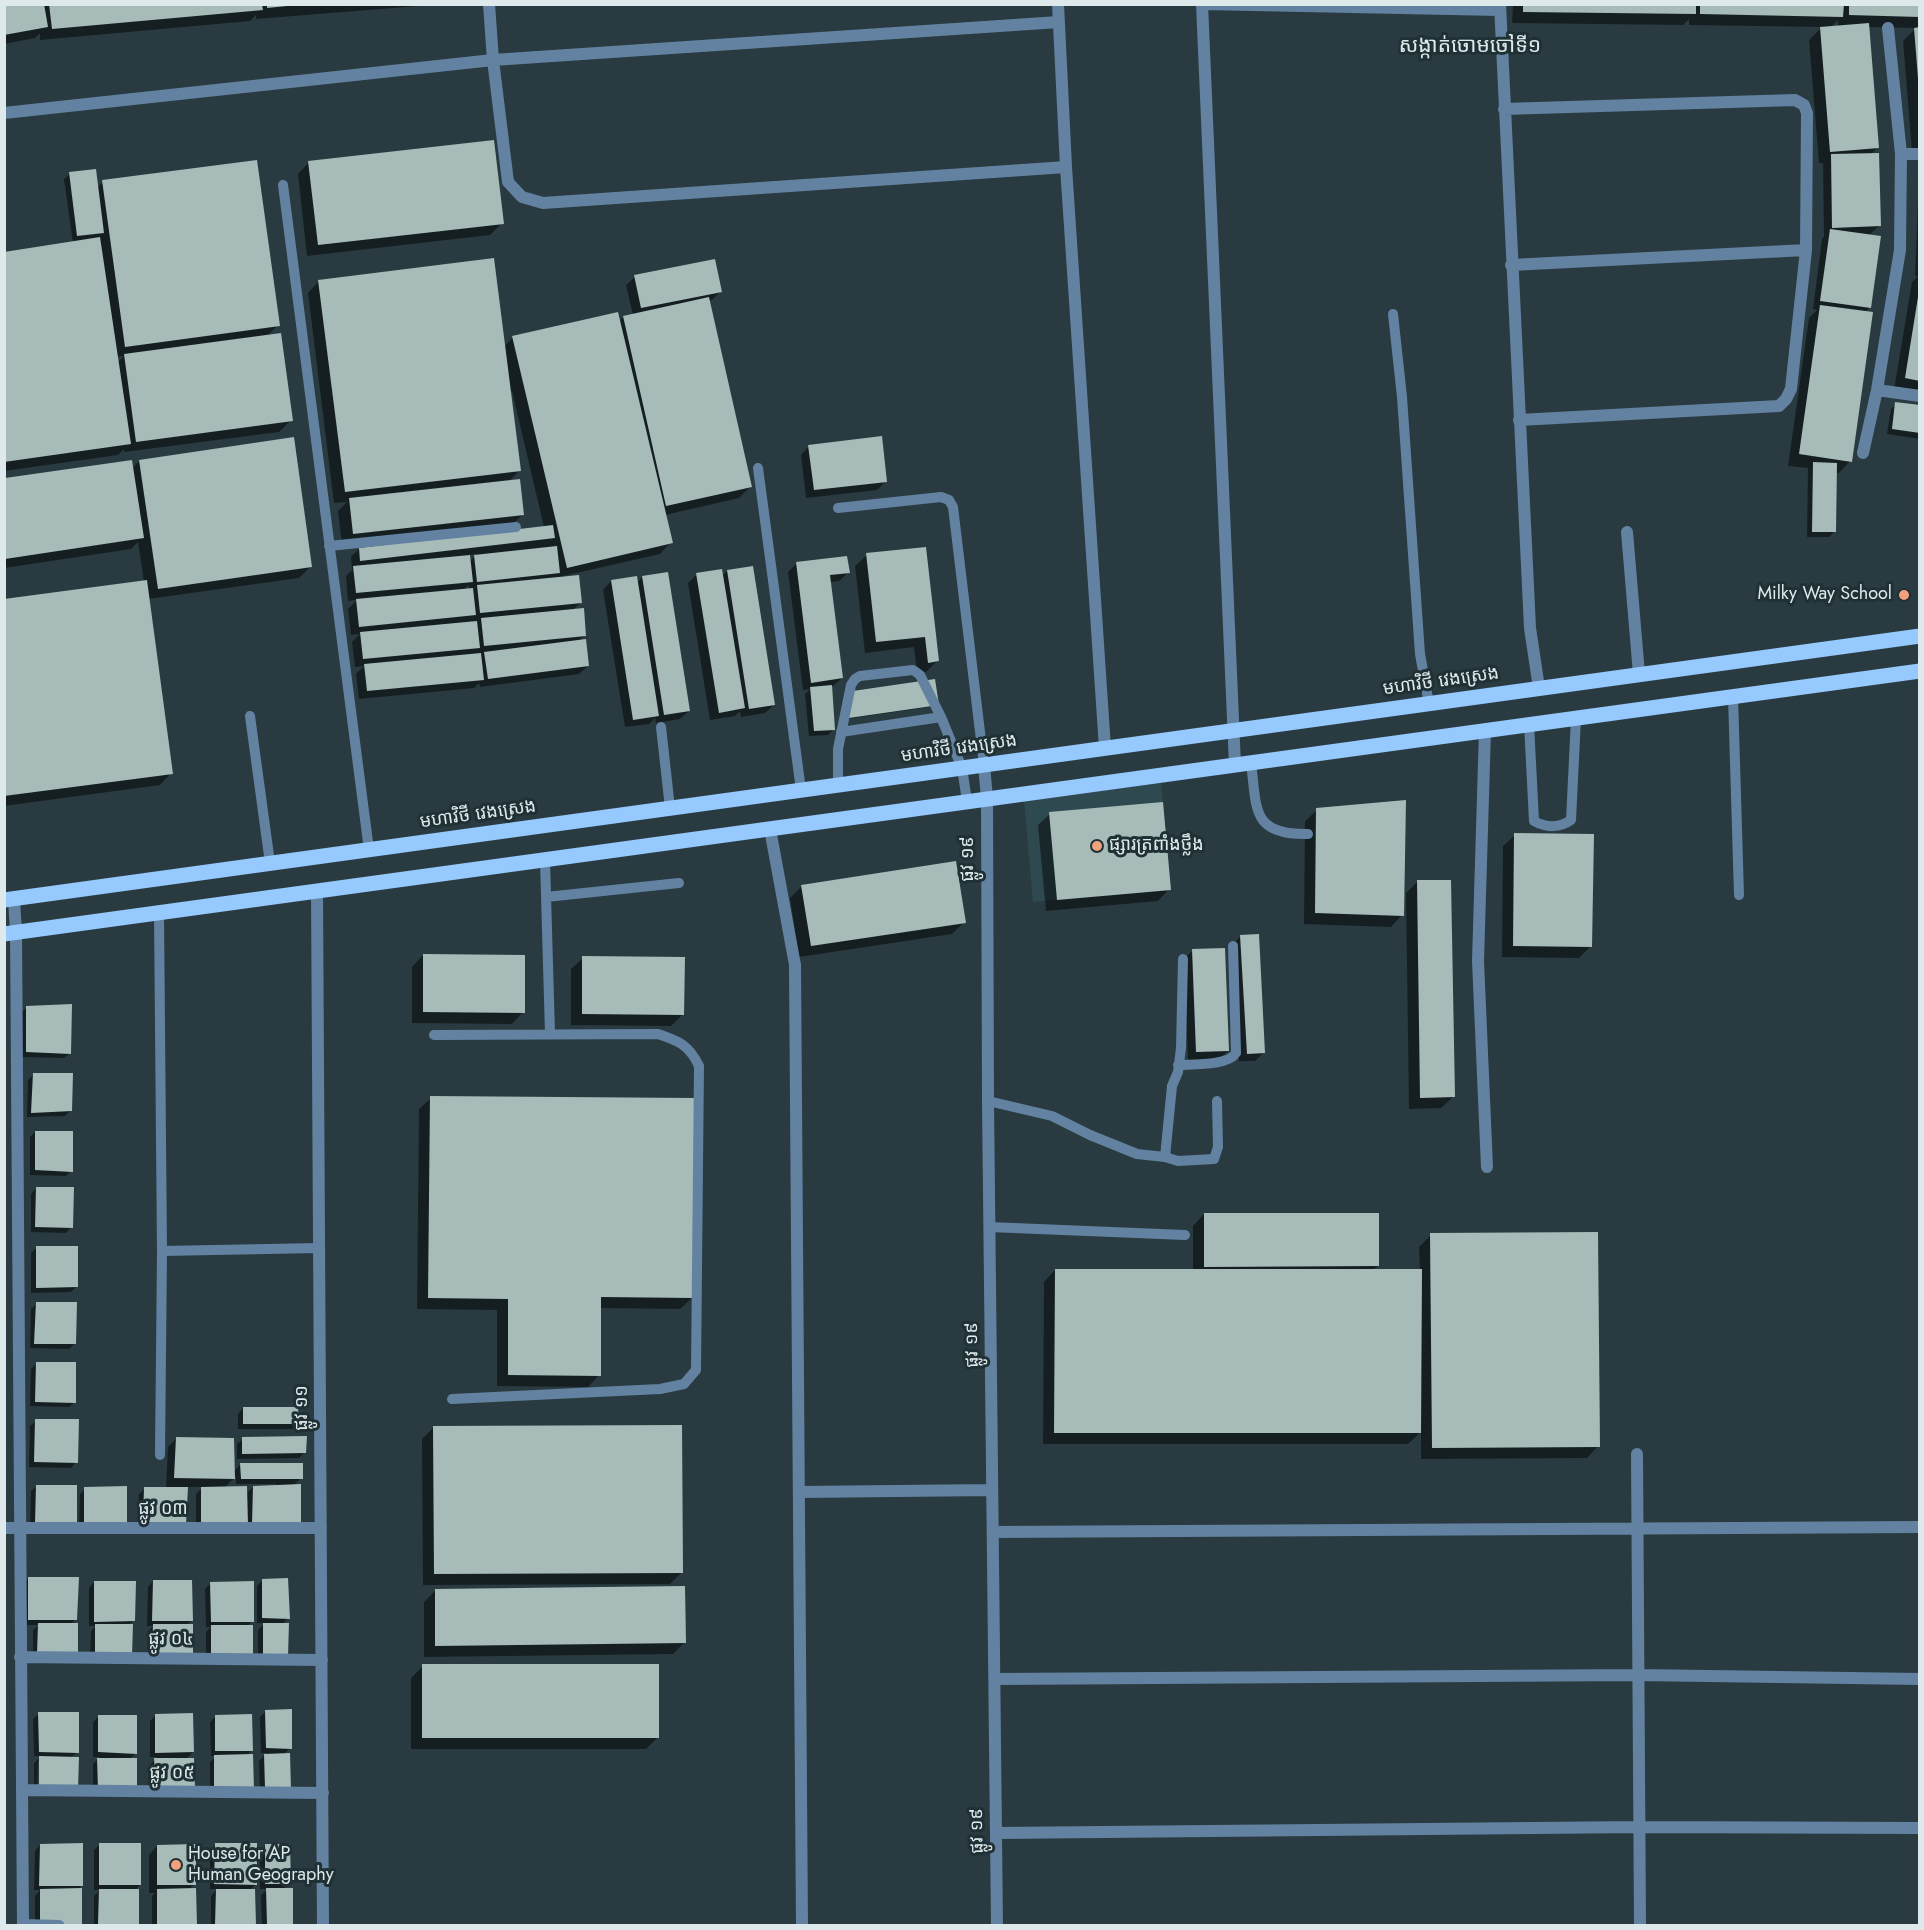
<!DOCTYPE html>
<meta charset="utf-8">
<style>
body{margin:0}
#map{position:relative;width:1924px;height:1930px;overflow:hidden;background:#293b40;font-family:Jost,sans-serif}
canvas{display:block}
.frame{position:absolute;inset:0;border:6px solid #dee9eb;pointer-events:none}
</style>
<div id="map">
<canvas width="1924" height="1930"></canvas>
<div class="frame"></div>
</div>
<script>
const g = document.querySelector('canvas').getContext('2d');
g.lineJoin = 'round';
function fillPath(path, color) { g.fillStyle = color; g.fill(path, 'evenodd'); }
function stroke(path, color, width, dash) { g.strokeStyle = color; g.lineWidth = width; g.lineCap = dash ? 'butt' : 'round'; g.setLineDash(dash || []); g.stroke(path); }
function write(font, color, halo, rows, align = 'center') {
  g.font = font + ' Jost,"Noto Sans Khmer",sans-serif'; g.lineWidth = 6; g.setLineDash([]); g.textBaseline = 'middle'; g.strokeStyle = halo; g.fillStyle = color; for (const [text, x, y, turn = 0] of rows) {
    g.save(); g.translate(x, y); g.rotate((+turn || 0) * Math.PI / 180); g.textAlign = isNaN(turn) ? turn : align; if (halo) g.strokeText(text, 0, 0); g.fillText(text, 0, 0); g.restore();
  }
}
const built = new Path2D(`
 M1160 771 1171 890 1033 902 1023 789Z`);
const shadow = new Path2D(`
 M4 4H443L256 19V15L250 21 40 40V33L35 38 4 44Z
 M1513 4H1920V151L1912 152 1903 41 1916 28 1868 27 1877 148 1870 155 1879 226 1868 236 1869 308 1864 313 1850 461 1839 473 1835 472V531L1829 537H1807L1808 468 1788 466 1809 318 1817 310 1813 309 1822 239 1824 237 1823 163H1819L1809 40 1822 27 1689 25V19L1683 25 1512 23ZM1838 20V27L1830 28Z
 M309 162 502 223 490 235 307 256 298 174Z
 M70 174 97 188 103 182 278 325 267 336 291 420 279 432 124 452V449L118 455 4 471V253L73 243 64 179ZM124 356 117 363 116 357Z
 M1919 179 1920 394 1894 390 1912 282 1918 276H1915Z
 M635 277 720 292 712 300 708 301 751 486 739 498 665 515 671 542 660 554 563 576 581 602 572 611 585 635 579 641 588 666 579 674 480 687 479 683 474 688 359 699 356 674 364 666 355 667 352 642 360 634 351 635 348 609 357 600 348 601 346 576 352 570 351 557 359 549 544 527 512 391 509 392 519 471 508 482 522 515 511 526 342 545 338 511 347 502 334 503 308 293 319 281 504 347 513 337 619 322 623 317 633 315 626 285ZM477 554 469 562V555ZM469 585V590L462 591Z
 M1896 404 1920 407V439L1887 434 1891 409Z
 M809 446 886 481 877 490 806 498 801 455Z
 M139 461 311 566 299 578 148 599 171 773 160 785 4 806V601L144 582 138 542 131 549 4 568V480L131 462 132 469Z
 M925 549 937 661 926 672 917 673 914 647 865 653 855 566 867 555Z
 M796 564 848 573 839 581 829 582 842 678 833 686 830 687 834 729 828 735 809 736 805 694 810 689 803 690 788 572Z
 M727 571 774 705 765 713 741 717 740 711 735 716 710 720 688 583 697 574 722 576Z
 M642 577 689 711 680 719 656 723 655 718 649 724 625 727 603 590 611 581 637 583Z
 M844 696 935 706 847 719Z
 M1317 810 1402 915 1391 927 1304 924 1305 821Z
 M1050 814 1169 889 1158 901 1046 911 1038 825Z
 M1515 835 1591 946 1579 958 1502 957 1503 846Z
 M1418 881 1453 1097 1441 1108 1409 1109 1406 893Z
 M802 886 964 922 952 934 799 957 790 898Z
 M1241 936 1264 1052 1255 1061H1239L1232 945Z
 M1193 950 1228 1051 1219 1059 1188 1060 1184 959Z
 M423 955 523 1012 512 1024 412 1023V967Z
 M583 958 683 1014 671 1026 571 1025V969Z
 M27 1007 70 1053 64 1058 21 1057V1013Z
 M34 1074 71 1110 65 1116 27 1117 28 1080Z
 M431 1098 692 1298 680 1309 600 1308 599 1375 588 1387 497 1386V1310L417 1309 419 1109Z
 M35 1132 71 1171 66 1176 30 1175V1137Z
 M36 1188 71 1227 66 1233 31 1232V1194Z
 M1204 1214 1378 1266 1373 1270H1420L1419 1247 1431 1235 1598 1446 1587 1458 1421 1459V1432L1408 1444H1043L1044 1282 1055 1270H1193V1226Z
 M37 1247 76 1287 71 1292 31 1293V1253Z
 M37 1304 75 1343 69 1349 30 1348 31 1309Z
 M37 1363 75 1402 69 1407 30 1406 31 1369Z
 M243 1408 297 1423 292 1429H238V1414Z
 M36 1421 76 1462 71 1468 29 1467 30 1426Z
 M433 1428 682 1572 670 1584 423 1585 422 1439Z
 M176 1439 233 1472 241 1464 301 1478 293 1486 291 1532 196 1522V1494L203 1487H186L185 1523 138 1529 139 1494 144 1489H166L168 1447ZM236 1476V1484H276V1486L253 1487 246 1494 224 1488Z
 M243 1439 305 1452 299 1458 237 1459V1444Z
 M37 1486 75 1524 30 1529 31 1491Z
 M126 1487 79 1530 80 1494 85 1489Z
 M28 1579 76 1619 33 1660V1630L39 1625H23V1584Z
 M263 1580 288 1618 282 1624H287L258 1660V1630L265 1623H257V1586Z
 M153 1581 191 1621 148 1661V1631L154 1626H147L148 1587Z
 M94 1582 133 1621 90 1661 91 1631 96 1626H89V1588Z
 M211 1583 253 1621 206 1662V1632L211 1627H206L205 1589Z
 M435 1591 684 1643 673 1654 424 1657V1602Z
 M423 1666 657 1738 646 1749H411V1678Z
 M266 1711 290 1748 283 1755 284 1795 260 1793 259 1761 267 1753H261L260 1717Z
 M39 1714 77 1752 71 1758 38 1761 37 1793H34V1763L41 1757 34 1756 33 1719Z
 M156 1715 193 1752 151 1794 150 1765 157 1757H150V1721Z
 M99 1716 136 1753 93 1794V1764L100 1757H93V1722Z
 M215 1717 252 1750 210 1793V1762L216 1756H211L210 1722Z
 M40 1845 82 1885 77 1890 80 1923 78 1926H35V1896L40 1890H34L35 1851Z
 M99 1845 140 1885 134 1891 138 1924 136 1926H94V1896L100 1890H94V1850Z
 M215 1845 256 1884 250 1890 253 1926H211V1896L217 1889H210V1850Z
 M266 1845 289 1883 283 1890 290 1926H262L261 1895 268 1889H260V1851Z
 M157 1846 194 1884 189 1890 194 1926H152V1896L155 1893H149V1855Z`);
const building = new Path2D(`
 M4 4H44L48 27 4 35Z
 M49 4H262L263 10 52 29Z
 M267 4H287V6L267 8Z
 M1523 4H1696V14L1523 12Z
 M1700 4H1844L1843 17 1700 14Z
 M1849 4H1920V17L1849 15Z
 M1869 23 1879 148 1830 152 1820 27Z
 M1920 27V78H1918L1914 28Z
 M494 140 504 224 318 245 308 161Z
 M1879 153 1881 226 1832 228 1831 154Z
 M257 160 280 326 125 347 102 180Z
 M96 169 104 233 77 236 69 172Z
 M1830 229 1881 236 1871 308 1820 301Z
 M100 237 131 444 4 462V252Z
 M494 258 521 471 345 492 318 280Z
 M715 259 722 292 641 308 634 275Z
 M709 297 752 487 666 506 623 316Z
 M1918 297H1920V381L1905 378Z
 M1820 305 1873 312 1852 462 1799 454Z
 M618 312 673 543 567 568 512 336Z
 M281 333 293 421 136 442 124 354Z
 M1895 402 1920 405V433L1892 429Z
 M882 436 887 482 814 490 808 445Z
 M294 437 312 567 158 589 139 460Z
 M132 460 144 538 5 559V478Z
 M1813 462 1837 463 1836 532H1812Z
 M520 479 524 515 353 534 349 498Z
 M553 525 555 538 360 561 359 548Z
 M557 546 560 573 477 582 474 555Z
 M926 547 939 661 928 663 925 637 876 642 866 553Z
 M470 555 473 582 356 593 353 566Z
 M847 556 850 573 830 575 843 678 811 683 796 562Z
 M753 566 775 705 749 709 727 570Z
 M722 569 745 708 719 713 696 573Z
 M668 572 690 711 664 715 642 576Z
 M579 575 582 603 480 613 477 585Z
 M637 576 659 716 633 720 611 580Z
 M147 580 173 774 4 796V599Z
 M473 588 476 615 359 627 356 599Z
 M584 608 586 636 484 646 481 618Z
 M477 621 480 648 363 659 360 632Z
 M586 639 589 666 488 679 484 652Z
 M481 653 484 680 367 691 364 664Z
 M935 679 939 705 849 718 846 692Z
 M832 685 835 730 814 731 810 687Z
 M1406 800 1404 916 1315 913 1316 808Z
 M1163 802 1171 890 1057 900 1049 812Z
 M1514 833 1594 834 1592 947 1513 946Z
 M956 861 966 923 811 946 801 885Z
 M1417 880H1451L1455 1097 1420 1098Z
 M1259 934 1265 1053 1247 1054 1240 935Z
 M1225 948 1229 1051 1196 1052 1192 949Z
 M423 954 525 955V1013L423 1012Z
 M582 956 685 957 684 1015 582 1014Z
 M72 1004 71 1054 26 1052V1006Z
 M33 1073H73L72 1111 31 1113Z
 M430 1096 695 1098 693 1298 601 1297V1376L508 1375V1299L428 1298Z
 M35 1131H73V1172L35 1170Z
 M36 1187H74L73 1228 35 1227Z
 M1204 1213H1379V1266L1204 1267Z
 M1598 1232 1600 1447 1432 1448 1430 1233Z
 M36 1246H78V1287L36 1288Z
 M1055 1269H1422L1421 1433H1054Z
 M36 1302H77L76 1344H34Z
 M36 1362H76V1403L35 1402Z
 M243 1407H298L299 1424H243Z
 M35 1419H79L78 1463 34 1462Z
 M682 1425 683 1573 434 1574 433 1426Z
 M307 1436 306 1453 242 1454V1437Z
 M176 1437 234 1438 235 1479 174 1478Z
 M240 1463H303V1479H241Z
 M301 1484V1525L252 1524 253 1486Z
 M36 1485H77V1525L35 1524Z
 M127 1486V1525H84V1487Z
 M247 1486 248 1525 201 1524V1487Z
 M144 1487H188L186 1524H143Z
 M28 1577H79L77 1620H28Z
 M288 1578 290 1619 262 1618V1579Z
 M153 1580H192L193 1621H152Z
 M94 1581H136L135 1621 94 1622Z
 M254 1581V1622H211L210 1582Z
 M685 1586 686 1643 435 1646V1589Z
 M38 1623H78V1655H37Z
 M263 1623H289L288 1656H263Z
 M95 1624H133L132 1656H95Z
 M153 1624H193V1657L152 1656Z
 M211 1625H253V1658H211Z
 M422 1664H659V1738H422Z
 M292 1709V1749L266 1748 265 1710Z
 M38 1712H79V1753L39 1752Z
 M193 1713 194 1752 155 1753V1714Z
 M252 1714 253 1751H215V1715Z
 M98 1715H137V1754L98 1752Z
 M290 1753 291 1790 265 1788 264 1754Z
 M253 1754 254 1790 214 1788V1755Z
 M39 1756 79 1757 78 1789 39 1788Z
 M97 1758H137V1789H98Z
 M154 1758H194L195 1791 156 1790Z
 M83 1843V1886H39L40 1844Z
 M99 1843H141V1885H99Z
 M215 1843H257V1885L214 1884Z
 M196 1844V1885H157V1845Z
 M265 1844H290L291 1884H265Z
 M82 1888V1924H40V1889Z
 M196 1888 197 1925H157V1889Z
 M266 1888H293V1925H267Z
 M99 1889H139V1925L98 1924Z
 M216 1889H255L256 1925H215Z`);
const lane = new Path2D(`
 M283 185 369 850
 M1393 314 1402 397 1420 654 1429 704
 M758 468 801 790
 M838 508 941 497 949 500 953 507 984 765
 M329 546 516 527
 M1733 696 1739 895
 M250 716 270 863
 M1529 724 1534 821C1546 828 1560 828 1571 820L1576 718
 M661 727 670 808
 M841 732 941 717
 M1251 763C1257 809 1251 835 1308 834
 M838 785V749L851 685 855 679 860 676 913 670 920 675 941 717 962 768 967 801
 M545 860 550 1034
 M546 897 679 883
 M159 913 162 1251 160 1455
 M434 1035 658 1034C679 1041 689 1045 699 1066L696 1370 684 1384 660 1389 452 1399
 M1178 1065C1193 1064 1228 1066 1236 1053L1233 946
 M988 1101 1052 1116 1090 1135 1137 1154 1165 1157 1172 1086 1178 1072 1181 1048 1183 959
 M1165 1157 1178 1161 1214 1159 1218 1147 1217 1101
 M989 1227 1185 1235
 M162 1251 320 1248`);
const street = new Path2D(`
 M489 4 493 60 508 182 522 197 543 203 1066 167
 M1058 4 1066 167 1105 748
 M1202 4 1235 765
 M1205 4 1499 10
 M1500 4 1530 628 1539 688
 M1504 109 1795 100 1804 105 1807 113 1806 250 1791 389 1786 399 1779 406 1519 420
 M4 113 493 60 1059 22
 M1901 154H1920
 M1511 265 1806 250
 M1877 390 1920 396
 M1863 453 1877 390 1900 250 1901 154 1888 28
 M1627 532 1639 674
 M1485 730 1478 961 1487 1167
 M984 765 987 798 988 1101 997 1926
 M770 829 795 965 802 1926
 M317 891 323 1926
 M14 899 16 932 23 1926
 M1637 1454 1640 1926
 M799 1492 992 1490
 M4 1528H321
 M993 1532 1920 1527
 M20 1657 322 1660
 M995 1679 1638 1675 1920 1679
 M22 1790 323 1793
 M996 1833 1640 1827 1920 1828
 M23 1925 59 1926`);
const primary = new Path2D(`
 M4 900 1920 636
 M4 934 1920 671`);
const markers = [
 [1904,595,6,"#f2a17e"],
 [1097,846,6,"#f2a17e"],
 [176,1865,6,"#f2a17e"]
];
const poiNames = [
 ["Milky Way School",1892,595,"right"],
 ["ផ្សារត្រពាំងថ្លឹង",1109,846],
 ["House for AP",188,1855],
 ["Human Geography",188,1876]
];
const streetNames = [
 ["មហាវិថី វេងស្រេង",1441,682,-8],
 ["មហាវិថី វេងស្រេង",959,749,-8],
 ["មហាវិថី វេងស្រេង",478,815,-8],
 ["ផ្លូវ ១៩",969,859,-90],
 ["ផ្លូវ ១៩",973,1345,-91],
 ["ផ្លូវ ១១",303,1408,-90],
 ["ផ្លូវ ០៣",163,1510],
 ["ផ្លូវ ០៤",171,1640,1],
 ["ផ្លូវ ០៥",172,1774,1],
 ["ផ្លូវ ១៩",978,1831,-91]
];
const quarterNames = [
 ["សង្កាត់ចោមចៅទី១",1470,47]
];
fillPath(built, '#2e494f');
fillPath(shadow, '#0007');
fillPath(building, '#a7bcb8');
stroke(lane, '#6382a1', 10);
stroke(street, '#6382a1', 12);
stroke(primary, '#96c9fe', 15);
for (const [x, y, r, color] of markers) { const dot = new Path2D(); dot.arc(x, y, r, 0, 2 * Math.PI); g.fillStyle = color; g.fill(dot); stroke(dot, '#1f3135', 2); }
write('18px', '#dee9eb', '#1f3135', poiNames, 'left');
write('18px', '#dee9eb', '#1f3135', streetNames);
write('21px', '#dee9eb', '#1f3135', quarterNames);
</script>
